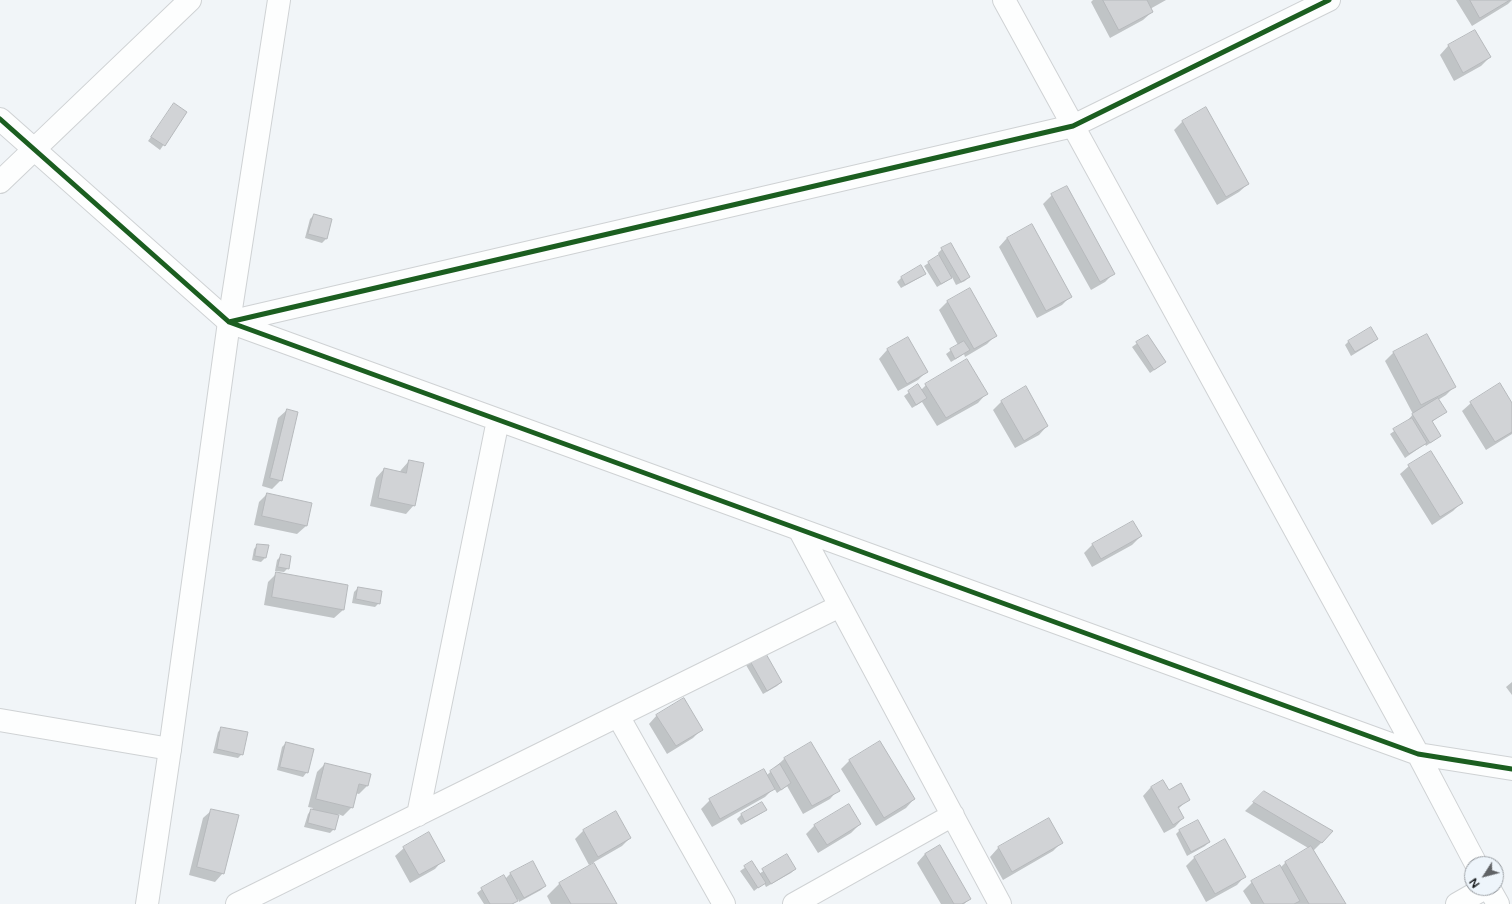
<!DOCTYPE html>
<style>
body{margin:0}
#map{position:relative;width:1512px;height:904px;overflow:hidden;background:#f1f5f8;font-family:"Varela Round",sans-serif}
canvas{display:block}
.north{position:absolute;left:1464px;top:856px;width:40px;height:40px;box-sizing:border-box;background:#eef5fb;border:1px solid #969ba0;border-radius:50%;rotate:234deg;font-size:11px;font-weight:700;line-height:16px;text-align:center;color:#121517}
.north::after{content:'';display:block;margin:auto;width:14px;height:18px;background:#606366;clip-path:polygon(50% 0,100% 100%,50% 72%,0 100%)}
</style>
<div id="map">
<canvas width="1512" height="904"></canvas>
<div class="north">N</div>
</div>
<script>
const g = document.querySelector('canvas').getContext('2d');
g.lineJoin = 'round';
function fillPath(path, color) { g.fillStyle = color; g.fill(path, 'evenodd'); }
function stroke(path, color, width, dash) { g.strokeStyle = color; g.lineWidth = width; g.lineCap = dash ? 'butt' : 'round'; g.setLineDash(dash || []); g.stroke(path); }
const shadow = new Path2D(`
 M1093 0H1166L1150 9 1152 12 1143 20 1110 38 1091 2Z
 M1456 0H1512L1508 4 1472 26Z
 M1475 31 1490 57 1481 66 1454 81 1440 55 1448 46Z
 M174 105 186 112 160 150 148 141Z
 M1183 121 1248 184 1239 192 1217 205 1174 130Z
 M1052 195 1114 273 1105 282 1091 290 1043 204Z
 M314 215 331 220 326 239 322 243 305 238 310 219Z
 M1007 238 1070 297 1062 305 1037 318 999 247Z
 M942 249 969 277 965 281 956 285 952 277 947 281 937 287 924 266 939 256 938 253Z
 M921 267 925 273 921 277 901 288 897 282 901 278Z
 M969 289 995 336 987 344 965 357 964 354 951 362 946 354 958 345 939 310 947 302Z
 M1426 335 1454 387 1446 395 1438 400 1445 412 1432 422 1440 435 1436 439 1426 446 1425 444 1405 458 1390 434 1410 420 1409 419 1413 414 1385 361 1393 353Z
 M1147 336 1160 366 1150 373 1132 347Z
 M907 338 927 371 918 380 898 391 879 359 887 350Z
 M1376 339 1372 343 1351 356 1345 345 1349 341Z
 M926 385 986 394 978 403 937 426 922 402 912 408 904 396 918 386 921 390Z
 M1025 388 1047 426 1039 435 1015 448 993 410 1001 402Z
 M1471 403 1512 405V434L1486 450 1462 411Z
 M287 410 281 480 272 489 262 486 278 418Z
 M409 461 414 505 406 514 370 506 376 478 384 469 400 472 401 470Z
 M1409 466 1462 502 1453 511 1432 525 1400 474Z
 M267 494 311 504 306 526 297 534 254 525 259 502Z
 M1141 536 1132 545 1092 567 1084 553 1092 545Z
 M258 545 265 558 261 562 252 560 254 549Z
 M281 556 288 568 284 572 275 571 277 560Z
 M277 573 347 586 343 610 334 618 264 605 268 582Z
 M358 588 379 603 375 607 352 603 354 592Z
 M750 661 781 682 777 686 763 694 746 665Z
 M1512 682V695L1506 687Z
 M657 715 701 730 693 738 667 754 649 724Z
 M222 728 242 754 238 758 213 753 218 732Z
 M880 742 914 799 906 808 876 826 841 769 849 761Z
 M286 743 307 772 303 777 277 770 282 747Z
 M811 744 838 790 830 799 803 814 787 786 777 793 774 788 765 797 712 827 701 809 710 800 766 776 784 759Z
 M325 764 367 786 359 794 355 793 352 807 343 816 338 814 334 829 330 833 304 827 308 814 313 808 308 807 317 772Z
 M1151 787 1169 791 1189 799 1178 809 1183 818 1175 827 1164 833 1143 796Z
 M1264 792 1322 842 1313 851 1345 904H1251L1243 891 1252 882 1279 867 1280 868 1285 863 1310 849 1245 811Z
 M762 803 766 809 762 813 741 825 737 819 741 815Z
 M212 810 223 873 215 882 189 875 203 818Z
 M616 812 630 838 622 846 589 865 575 839 583 831Z
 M1049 819 1062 842 1053 851 1003 880 990 857 998 848Z
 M860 824 851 833 818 853 806 834 815 825Z
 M1180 830 1209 842 1205 846 1187 856 1176 834Z
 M1225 840 1245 876 1237 885 1206 902 1186 866 1194 858Z
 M939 846 970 899 964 904H941L917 863 925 854Z
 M404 848 443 860 435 869 410 883 395 856Z
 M787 855 795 869 791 873 766 887 764 883 754 891 740 871 752 863 759 874Z
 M532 862 545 886 541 890 519 902 518 899 513 904H484L477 893 482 889 504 877 505 879 510 874Z
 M560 883 616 904H551L547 896Z`);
const building = new Path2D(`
 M1103 0H1147L1153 12 1119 30Z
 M1470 0H1510L1480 18Z
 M1475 30 1491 57 1463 73 1448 45Z
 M174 103 187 112 165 146 151 137Z
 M1206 107 1249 184 1226 197 1182 121Z
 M1067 186 1115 274 1100 282 1051 194Z
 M314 214 332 219 327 239 308 234Z
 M1032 224 1072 297 1046 311 1007 238Z
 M951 243 970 277 961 282 941 248Z
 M939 255 952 278 941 284 928 262Z
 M921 265 926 274 905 285 901 277Z
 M970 288 997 336 974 349 947 301Z
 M1371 327 1378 339 1355 352 1348 341Z
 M1427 334 1456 387 1421 405 1393 352Z
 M1148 335 1166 362 1154 370 1136 342Z
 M908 337 928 372 907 384 887 349Z
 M964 341 970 350 955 359 950 349Z
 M967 359 988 394 946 418 925 384Z
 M1500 383 1512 403V432L1495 442 1470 402Z
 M918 384 927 398 916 405 908 391Z
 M1026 386 1048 426 1024 441 1001 401Z
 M1438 398 1447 412 1432 421 1441 436 1430 443 1412 414Z
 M287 409 298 412 282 481 270 478Z
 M1412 418 1427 443 1409 454 1393 429Z
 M1431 451 1463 503 1440 517 1408 465Z
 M409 460 424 463 415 506 378 498 384 468 406 473Z
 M267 493 312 503 307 526 262 516Z
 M1133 521 1142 536 1101 559 1092 544Z
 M257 544 269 545 266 558 255 556Z
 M281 554 291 556 289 569 278 567Z
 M276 572 348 585 344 610 272 597Z
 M358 587 382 591 380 604 356 599Z
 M765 652 782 682 767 691 750 661Z
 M684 698 703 730 676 746 656 715Z
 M221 727 248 732 243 755 217 749Z
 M880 741 915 799 884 818 849 760Z
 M286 742 314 749 308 773 280 767Z
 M811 742 840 791 812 806 784 758Z
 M325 763 371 774 368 786 359 784 353 808 316 799Z
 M780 764 791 783 781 790 770 771Z
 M764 769 775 789 720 819 709 799Z
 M1163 780 1169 790 1181 783 1190 800 1178 807 1184 818 1173 825 1151 787Z
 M1264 791 1333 831 1322 843 1253 802Z
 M762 802 767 810 745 822 741 814Z
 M849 804 861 824 827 845 814 825Z
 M211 809 239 815 224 874 197 867Z
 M311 809 339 815 335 830 308 823Z
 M616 811 631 838 598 857 583 830Z
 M1049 818 1063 843 1012 872 998 847Z
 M1198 820 1210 842 1191 852 1179 830Z
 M429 832 445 861 419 875 403 847Z
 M1225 839 1246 877 1215 894 1194 857Z
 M940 845 971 899 962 904H954L925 854Z
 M1311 846 1346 904H1309L1285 862Z
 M787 854 796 869 771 884 762 869Z
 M533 861 546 886 524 898 510 873Z
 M752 861 766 883 758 888 744 866Z
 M594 863 617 904H571L559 883Z
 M1280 865 1300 901 1294 904H1264L1251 881Z
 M504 875 518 901 512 904H490L481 888Z`);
const street = new Path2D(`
 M1004 0 1418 754 1476 864
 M0 119 229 322 1418 754 1512 769
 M0 182 190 0
 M229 322 1073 126 1329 0
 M799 529 1000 904
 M618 716 724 904
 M0 720 170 749
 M418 815 498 420
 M1489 888 1498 904
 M237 904 840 606
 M794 904 953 815
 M1457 904 1485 888`);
const secondary = new Path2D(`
 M147 904 170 749 229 322 279 0`);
const cycleway = new Path2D(`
 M0 119 229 322 1418 754 1512 769
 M229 322 1073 126 1329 0`);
fillPath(shadow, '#0003');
fillPath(building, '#d1d3d6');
stroke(building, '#b6b9bc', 1);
stroke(street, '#cfd2d4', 24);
stroke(secondary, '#cfd2d4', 24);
stroke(street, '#fdfefe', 22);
stroke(secondary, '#fdfefe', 22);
stroke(cycleway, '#1b5e20', 5);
</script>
